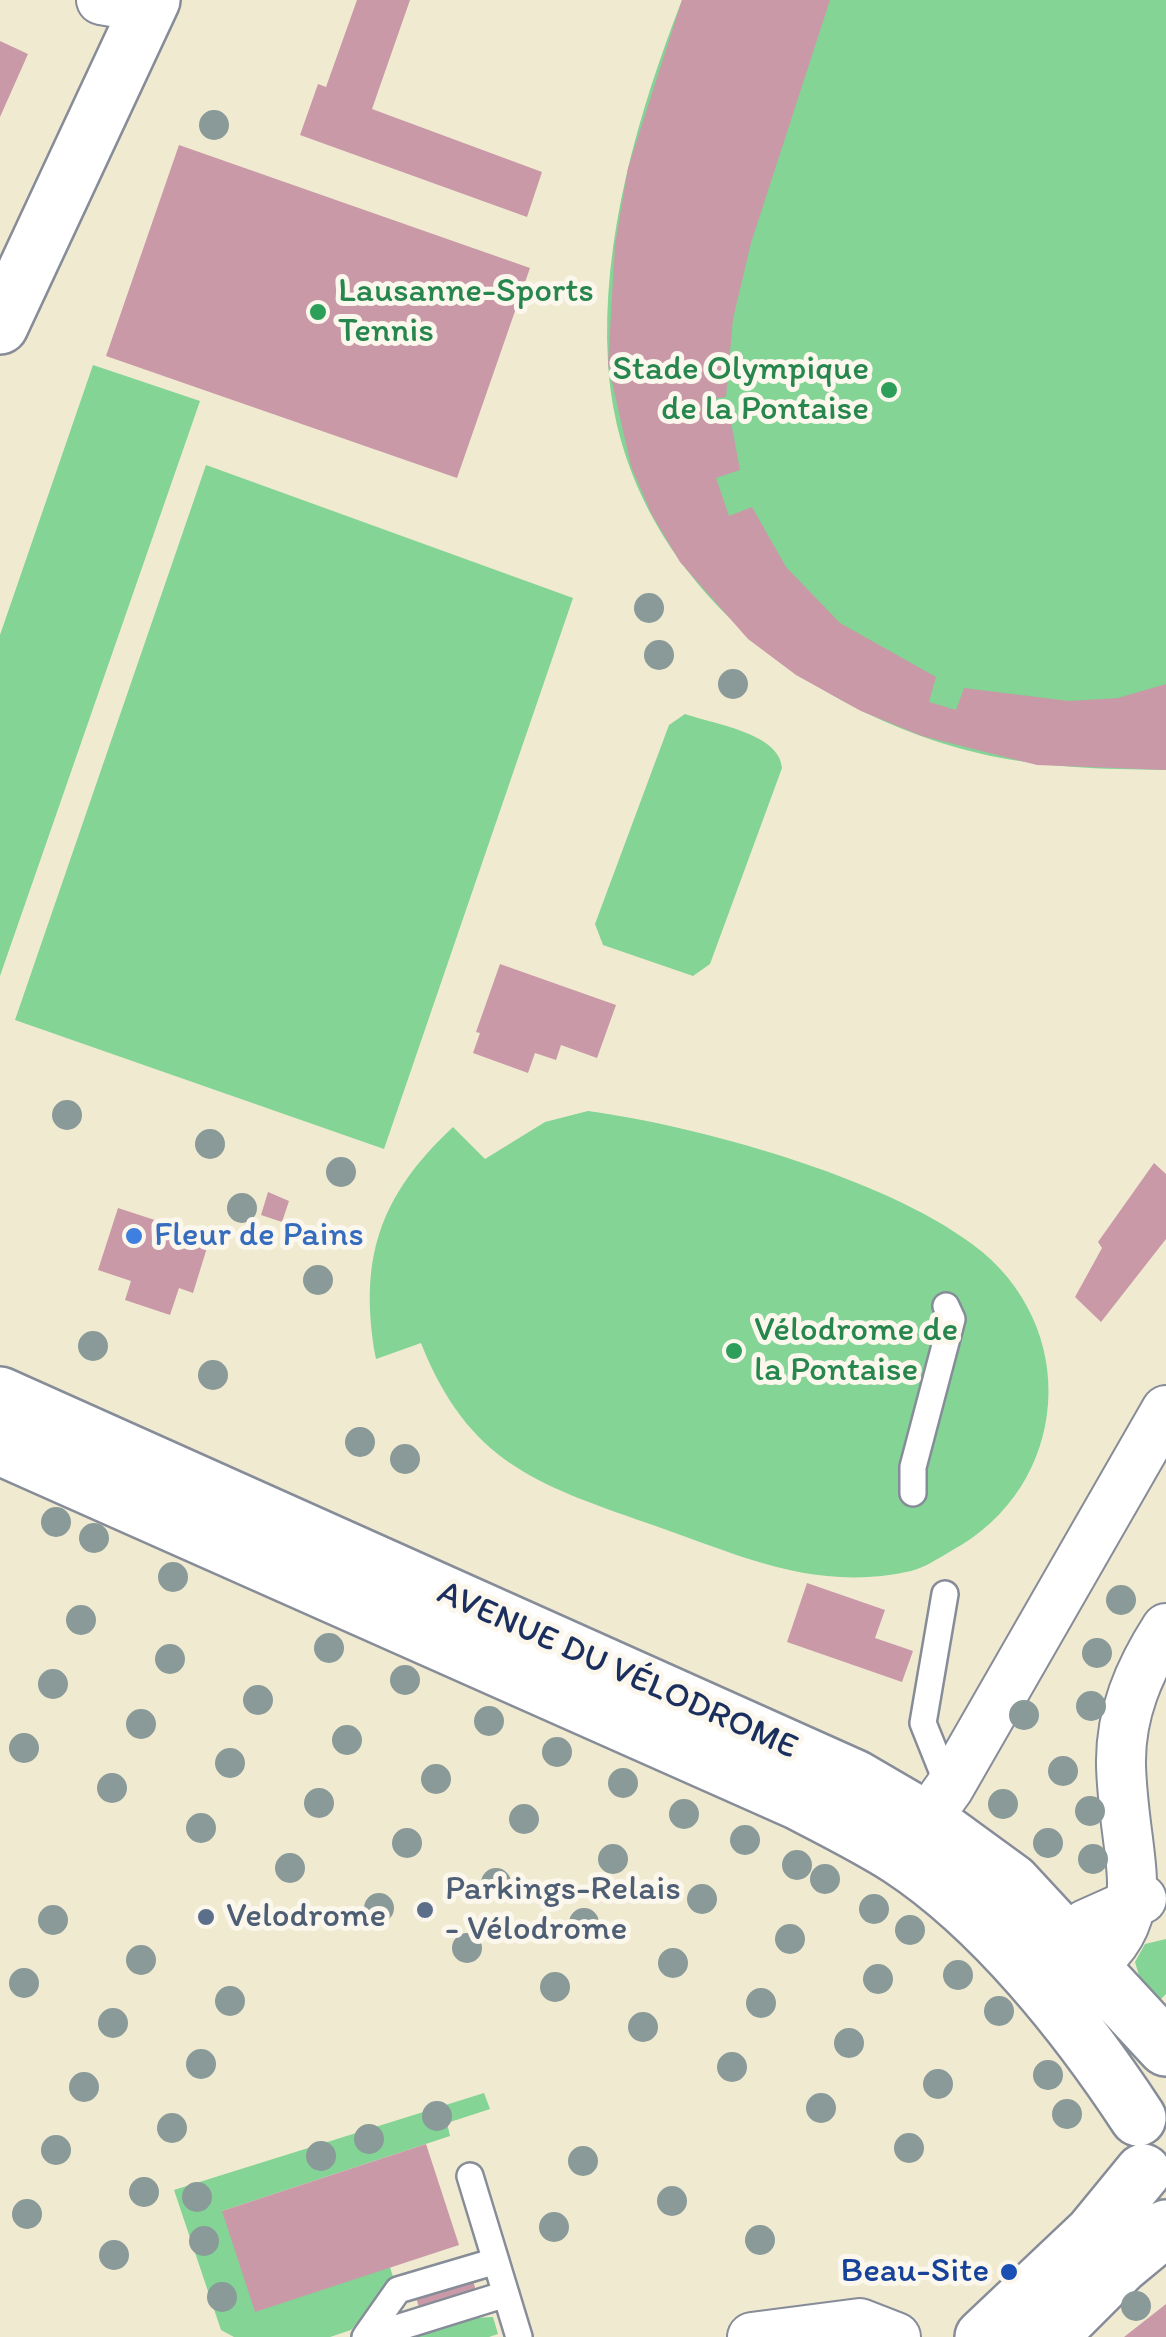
<!DOCTYPE html>
<meta charset="utf-8">
<style>
body{margin:0}
canvas{display:block;background:#f0ead1}
</style>
<canvas width="1166" height="2337"></canvas>
<script>
const g = document.querySelector('canvas').getContext('2d');
g.lineJoin = 'round';
function fillPath(path, color) { g.fillStyle = color; g.fill(path, 'evenodd'); }
function stroke(path, color, width, dash) { g.strokeStyle = color; g.lineWidth = width; g.lineCap = dash ? 'butt' : 'round'; g.setLineDash(dash || []); g.stroke(path); }
function write(font, color, halo, rows, align = 'center') {
  g.font = font + ' Itim,sans-serif'; g.lineWidth = 10; g.setLineDash([]); g.textBaseline = 'middle'; g.strokeStyle = halo; g.fillStyle = color; for (const [text, x, y, turn = 0] of rows) {
    g.save(); g.translate(x, y); g.rotate((+turn || 0) * Math.PI / 180); g.textAlign = isNaN(turn) ? turn : align; if (halo) g.strokeText(text, 0, 0); g.fillText(text, 0, 0); g.restore();
  }
}
const green = new Path2D(`
 M682 0H1166V770C1102 769 1040 768 978 753 793 708 619 563 608 362 601 240 638 113 682 0Z
 M93 365 200 401 0 976V635Z
 M206 465 573 598 384 1149 15 1020Z
 M685 714C713 724 780 733 782 768L710 964 693 976 603 945 595 924 669 725Z
 M588 1111C698 1126 883 1177 972 1244 1083 1325 1071 1487 951 1551 939 1558 924 1568 911 1571 813 1593 738 1554 647 1523 536 1484 468 1462 421 1343L376 1359C358 1260 379 1196 453 1127L485 1159 545 1122Z
 M1166 1939V1994L1159 2001 1140 1979 1135 1962 1145 1944Z
 M484 2093 490 2109 447 2123 450 2136 222 2211 390 2267 394 2280 351 2330 330 2337H234L221 2330 174 2190Z
 M493 2317 498 2334 489 2337H401L456 2319Z`);
const building = new Path2D(`
 M357 0H410L372 109 542 172 527 217 300 135 318 84 326 87Z
 M682 0H830L751 243 733 319 726 397 711 399 710 413 731 422 740 470 716 478 729 516 752 507 786 567 840 623 936 677 929 702 956 710 964 688 1069 701 1118 698 1166 684V770L1037 765 922 736 861 711 796 675 748 639 680 562 652 515 631 466 608 364 615 245 628 168Z
 M0 41 28 54 0 117Z
 M179 145 530 268 457 478 106 356Z
 M500 964 616 1005 597 1058 561 1045 556 1060 535 1053 528 1073 473 1053 480 1033 476 1032Z
 M1154 1163 1166 1174V1239L1101 1322 1075 1297 1102 1248 1098 1242Z
 M268 1192 289 1201 282 1222 261 1215Z
 M118 1208 210 1238 193 1293 179 1288 170 1315 125 1300 131 1281 98 1270Z
 M807 1583 885 1610 875 1638 913 1651 902 1682 787 1642Z
 M426 2144 459 2245 255 2312 222 2211Z
 M467 2261 481 2307 424 2323 410 2279Z
 M1166 2304V2337H1124Z`);
const lane = new Path2D(`
 M913 1493V1467L952 1319 946 1306
 M945 1594 923 1723 949 1788
 M470 2176 519 2337
 M365 2337 398 2290 496 2261
 M368 2337 506 2294`);
const street = new Path2D(`
 M101 0 148 8
 M904 1851 949 1788 1166 1410
 M1056 1976 1086 1924 1142 1899
 M1063 1987C1166 1922 1124 1874 1121 1765 1120 1714 1139 1670 1166 1628
 M752 2337 860 2323 896 2337`);
const secondary = new Path2D(`
 M0 326 152 0
 M0 1395 855 1778 927 1820 1012 1882 1166 2048
 M0 1447 797 1801C831 1819 866 1836 899 1857 992 1918 1077 2025 1138 2118
 M983 2337 1093 2233 1143 2172
 M1049 2337 1121 2265 1166 2228`);
const trees = [
 [214,125],
 [649,608],
 [659,655],
 [733,684],
 [67,1115],
 [210,1144],
 [341,1172],
 [242,1208],
 [318,1280],
 [93,1346],
 [213,1375],
 [360,1442],
 [405,1459],
 [56,1522],
 [94,1538],
 [173,1577],
 [1121,1600],
 [81,1620],
 [329,1648],
 [1097,1653],
 [170,1659],
 [405,1680],
 [53,1684],
 [258,1700],
 [1091,1706],
 [1024,1715],
 [489,1721],
 [141,1724],
 [347,1740],
 [24,1748],
 [557,1752],
 [230,1763],
 [1063,1771],
 [436,1779],
 [623,1783],
 [112,1788],
 [319,1803],
 [1003,1804],
 [1090,1811],
 [684,1814],
 [524,1819],
 [201,1828],
 [745,1840],
 [407,1843],
 [1048,1843],
 [613,1859],
 [1093,1859],
 [797,1865],
 [290,1868],
 [825,1879],
 [496,1883],
 [702,1899],
 [379,1908],
 [874,1909],
 [53,1920],
 [584,1923],
 [910,1930],
 [790,1939],
 [467,1948],
 [141,1960],
 [673,1963],
 [958,1975],
 [878,1979],
 [24,1983],
 [555,1987],
 [230,2001],
 [761,2003],
 [999,2011],
 [113,2023],
 [643,2027],
 [849,2043],
 [201,2064],
 [732,2067],
 [1048,2075],
 [938,2084],
 [84,2087],
 [821,2108],
 [1067,2114],
 [437,2116],
 [172,2128],
 [369,2139],
 [909,2148],
 [56,2150],
 [321,2156],
 [583,2161],
 [144,2192],
 [197,2197],
 [672,2201],
 [27,2214],
 [554,2227],
 [760,2240],
 [204,2241],
 [114,2255],
 [222,2297],
 [1136,2306]
];
const markers = [
 [318,312,10,"#2e9e5b"],
 [889,390,10,"#2e9e5b"],
 [134,1236,10,"#3f7fe0"],
 [734,1351,10,"#2e9e5b"],
 [425,1910,10,"#5c6f8a"],
 [206,1917,10,"#5c6f8a"],
 [1009,2272,10,"#1a4fb4"]
];
const leisureNames = [
 ["Lausanne-Sports",338,292],
 ["Tennis",338,332],
 ["Stade Olympique",869,370,"right"],
 ["de la Pontaise",869,410,"right"],
 ["Vélodrome de",754,1331],
 ["la Pontaise",754,1371]
];
const shopNames = [
 ["Fleur de Pains",154,1236]
];
const streetNames = [
 ["AVENUE DU VÉLODROME",617,1671,24]
];
const serviceNames = [
 ["Parkings-Relais",445,1890],
 ["- Vélodrome",445,1930],
 ["Velodrome",226,1917]
];
const transitNames = [
 ["Beau-Site",989,2272]
];
fillPath(green, '#83d495');
fillPath(building, '#c999a8');
stroke(lane, '#868c98', 30);
stroke(street, '#868c98', 52);
stroke(secondary, '#868c98', 60);
stroke(lane, '#fff', 25);
stroke(street, '#fff', 48);
stroke(secondary, '#fff', 55);
g.fillStyle = '#899a99';
for (const [x, y] of trees) { g.beginPath(); g.arc(x, y, 15, 0, 2 * Math.PI); g.fill(); }
for (const [x, y, r, color] of markers) { const dot = new Path2D(); dot.arc(x, y, r, 0, 2 * Math.PI); g.fillStyle = color; g.fill(dot); stroke(dot, '#fbf7ec', 4); }
write('35px', '#27864d', '#fbf7ec', leisureNames, 'left');
write('35px', '#366cbe', '#fbf7ec', shopNames, 'left');
write('35px', '#1b2f5e', '#fbf7ec', streetNames);
write('35px', '#4e5e75', '#fbf7ec', serviceNames, 'left');
write('35px', '#164399', '#fbf7ec', transitNames, 'right');
</script>
